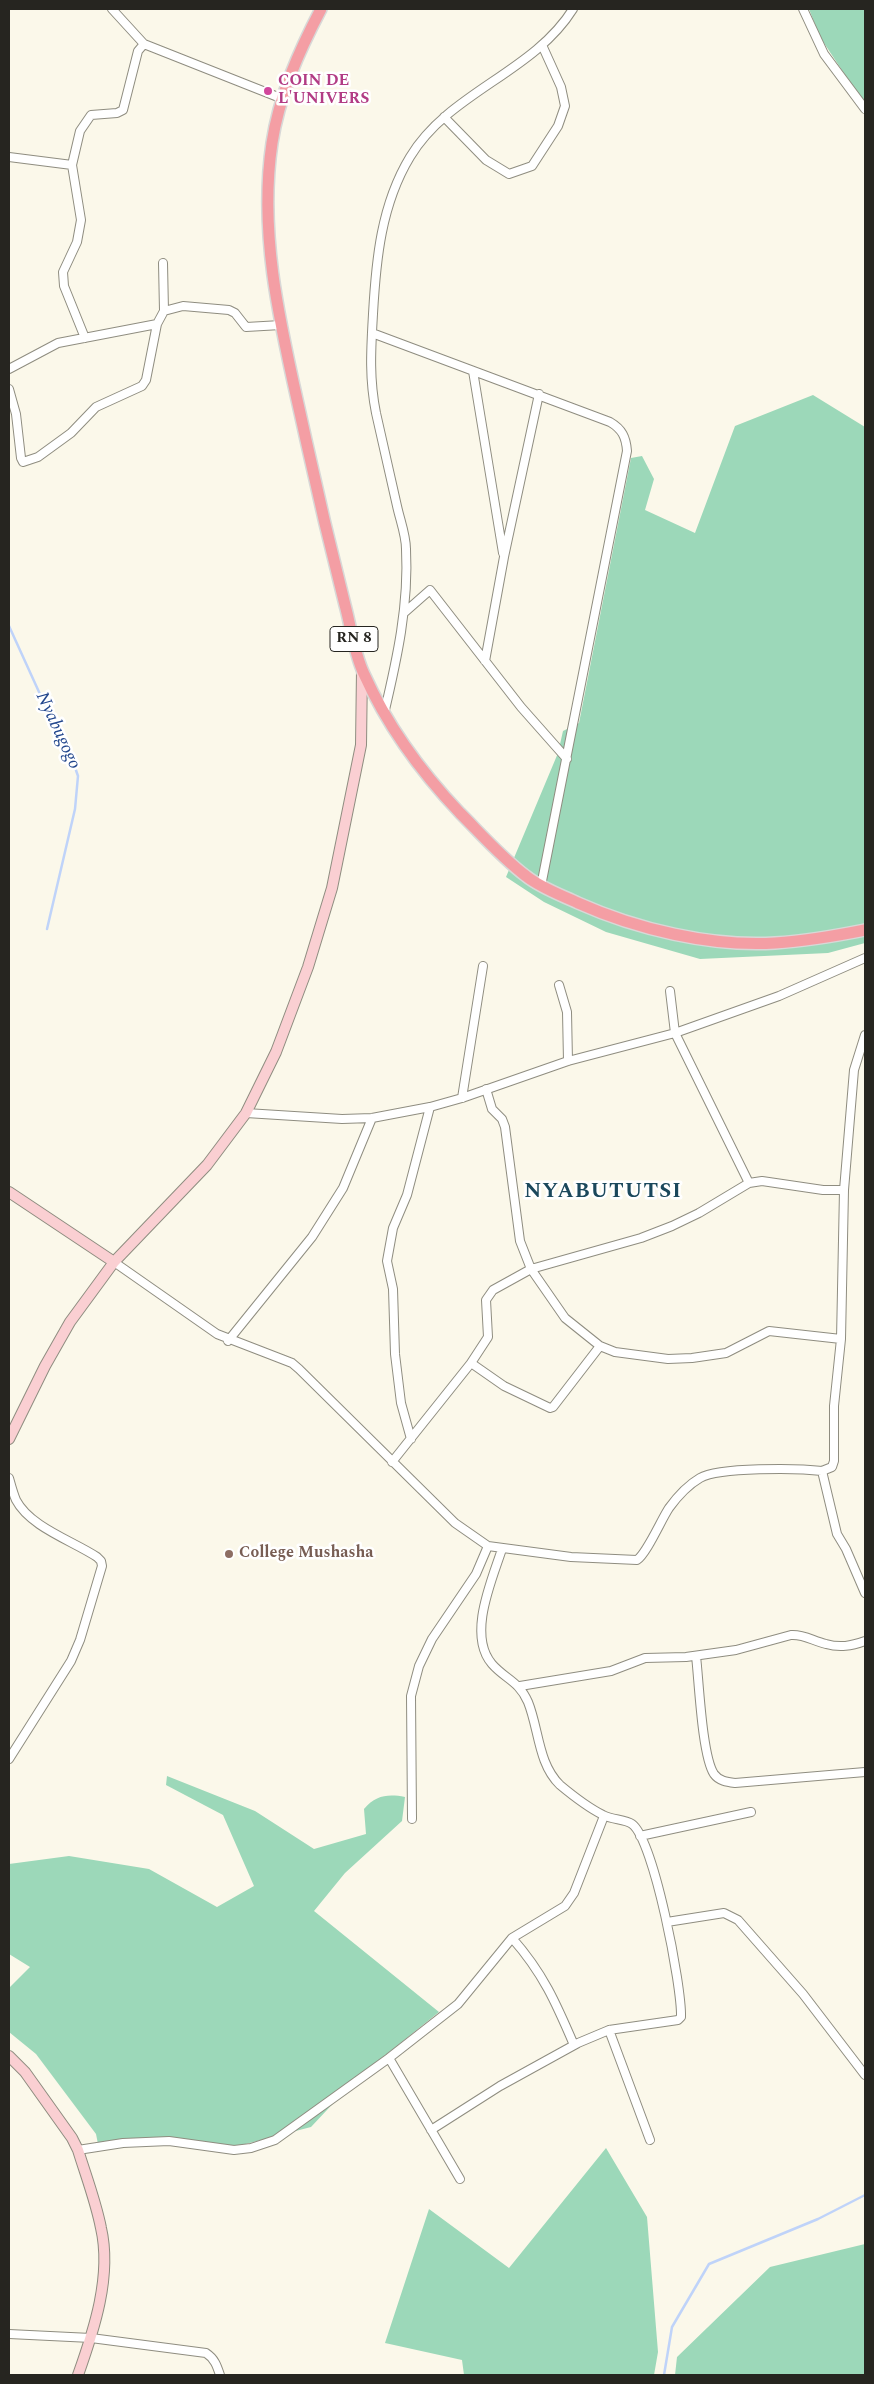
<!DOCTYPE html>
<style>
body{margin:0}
#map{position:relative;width:874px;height:2384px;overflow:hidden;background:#fbf8ea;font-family:Spectral,serif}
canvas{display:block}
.frame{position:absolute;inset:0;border:10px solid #262520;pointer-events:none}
</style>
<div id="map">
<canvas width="874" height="2384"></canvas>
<div class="frame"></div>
</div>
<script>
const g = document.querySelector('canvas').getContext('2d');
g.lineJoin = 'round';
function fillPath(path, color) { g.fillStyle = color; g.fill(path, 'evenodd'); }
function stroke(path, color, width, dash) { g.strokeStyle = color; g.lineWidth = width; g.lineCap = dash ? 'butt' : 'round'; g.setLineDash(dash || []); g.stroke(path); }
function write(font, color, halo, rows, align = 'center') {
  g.font = font + ' Spectral,serif'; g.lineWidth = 5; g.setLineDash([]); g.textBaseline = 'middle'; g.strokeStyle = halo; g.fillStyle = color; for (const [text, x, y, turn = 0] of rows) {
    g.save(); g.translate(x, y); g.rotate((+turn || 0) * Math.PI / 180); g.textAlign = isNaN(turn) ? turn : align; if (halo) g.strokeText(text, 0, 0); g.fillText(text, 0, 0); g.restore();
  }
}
const green = new Path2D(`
 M809 9H865V105L820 37Z
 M813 395 865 427V943L828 953 700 959 606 932 544 902 506 877 558 753 563 731 579 723 631 458 642 456 654 479 645 510 695 533 735 426Z
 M167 1776 255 1811 314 1849 366 1834 364 1809C376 1795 388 1794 405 1797L402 1821 345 1873 314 1911 439 2012 357 2078 311 2127 234 2147 166 2138 98 2144 96 2134 36 2054 9 2032V1988L30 1967 9 1954V1864L69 1856 149 1869 217 1907 254 1886 223 1815 166 1785Z
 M606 2148 647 2217 658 2352 654 2375H464L462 2360 385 2343 429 2209 509 2268Z
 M865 2244V2375H675L677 2357 770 2267Z`);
const stream = new Path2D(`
 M9 626 59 736 71 756 78 776 75 809 47 929
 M664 2375 672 2327 709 2264 818 2219 865 2195`);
const street = new Path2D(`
 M112 9 144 44 283 99
 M803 9 824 54 865 109
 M444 117 486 160 509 174 532 166 558 126 565 106 561 87 542 45
 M9 157 72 165
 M164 311 183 306 229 310 235 313 246 327 281 325
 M372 333 610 422C622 429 626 437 627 451L541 886
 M85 338 64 286 63 272 77 242 81 220 72 165 80 131 91 115 117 113 123 110 138 51 144 44
 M9 369 58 343 157 324
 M473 371 503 553
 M9 389 16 414 21 458 23 462 38 457 71 433 96 407 142 386 146 380 157 324 164 311 163 263
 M405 612 430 590 521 707 567 759
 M485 661 504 557 539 394
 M384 714C397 659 409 605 406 549 406 535 400 520 397 506 390 475 383 444 376 413 369 378 371 349 373 314 376 260 381 205 410 157 449 92 533 73 573 9
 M559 985 567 1012 568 1061
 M670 991 675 1033 749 1183
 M486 1089 492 1109 502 1119 505 1127 520 1241 531 1269 565 1318 600 1346 615 1352 668 1359 692 1358 726 1353 769 1331 841 1339
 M462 1098 483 966
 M246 1113 342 1119 372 1118 430 1107 462 1098 568 1061 675 1033 779 996 865 958
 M114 1262 217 1334 292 1363 299 1369 455 1523 488 1546 571 1557 637 1560C647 1553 661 1520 669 1508 677 1497 688 1485 700 1478 719 1467 798 1468 822 1471L837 1534 846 1549 865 1593
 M228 1341 312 1237 343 1188 372 1118
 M471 1363 488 1337 486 1300 493 1290 531 1269 641 1238 672 1226 699 1213 749 1183 762 1181 823 1190H844
 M411 1439 401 1403 395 1354 393 1289 387 1261 393 1228 407 1195 430 1107
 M392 1462 471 1363 504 1386 550 1408 553 1407 600 1346
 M822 1471 832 1467 834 1461V1406L841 1339 844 1190 854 1070 865 1035
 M9 1478C11 1485 13 1493 16 1500 30 1527 73 1541 97 1557L101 1561 102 1566 80 1640 71 1661 9 1759
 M696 1656C699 1681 702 1756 714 1774 719 1781 727 1782 735 1783L865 1772
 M520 1686 611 1671 645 1658 686 1657 736 1650 791 1635C804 1634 813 1641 826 1644 840 1648 851 1646 865 1641
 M412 1819 411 1696 419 1666 432 1639 476 1574 488 1546
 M640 1836 751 1812
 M667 1922 724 1913 738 1920 803 1994 865 2075
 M512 1938C543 1973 556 2003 574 2045
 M609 2030 650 2140
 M389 2058 460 2179
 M431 2130 500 2086 578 2043 609 2030 678 2020 681 2017C682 1987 654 1840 632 1824 625 1819 612 1820 603 1815 589 1808 572 1795 560 1785 538 1764 539 1729 528 1702 519 1681 505 1679 492 1664 467 1635 492 1580 502 1549
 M78 2150 123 2143 169 2141 234 2150 251 2148 275 2140 389 2058 458 2004 512 1938 565 1906 574 1893 604 1816
 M9 2334 91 2338 206 2353C215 2359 217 2366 220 2375`);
const secondary = new Path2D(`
 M9 1192 114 1262
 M9 1439 45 1366 70 1322 114 1262 207 1165 246 1113 276 1052 308 967 332 888 361 745 362 670
 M9 2056 25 2072 72 2138 78 2150C86 2176 96 2202 101 2228 112 2276 94 2330 78 2375`);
const primary = new Path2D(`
 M321 9C299 51 279 96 272 143 257 243 285 343 306 440 318 495 331 550 345 605 351 627 354 653 364 674 387 725 421 772 460 813 481 834 502 858 526 876 541 888 561 895 578 903 636 929 711 947 775 943 805 941 835 936 865 930`);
const markers = [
 [268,91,5,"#d1479c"],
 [229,1554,5,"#8d6e63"]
];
const shields = [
 [354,639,48]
];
const shieldNames = [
 ["RN 8",354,639]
];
const hotelNames = [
 ["COIN DE",278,82],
 ["L'UNIVERS",278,100]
];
const educationNames = [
 ["College Mushasha",239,1554]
];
const waterNames = [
 ["Nyabugogo",57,731,65]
];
const districtNames = [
 ["NYABUTUTSI",603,1193]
];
fillPath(green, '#9cd8b9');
stroke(stream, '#bfd3f9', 2.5);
stroke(street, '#8f8d80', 10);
stroke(secondary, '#8f8d80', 12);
stroke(primary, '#d8d8d7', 14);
stroke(street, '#fff', 8);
stroke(secondary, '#facfd2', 10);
stroke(primary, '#f49ea4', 11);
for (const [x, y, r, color] of markers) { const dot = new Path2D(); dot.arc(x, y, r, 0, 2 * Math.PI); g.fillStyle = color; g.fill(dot); stroke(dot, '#fff', 2); }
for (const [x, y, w] of shields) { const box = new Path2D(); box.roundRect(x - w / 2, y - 12.5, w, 25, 4); g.fillStyle = '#fff'; g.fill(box); stroke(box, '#262520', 1); }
write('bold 15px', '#262520', null, shieldNames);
write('bold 16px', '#b23c85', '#fff', hotelNames, 'left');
write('bold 16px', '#785e54', '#fff', educationNames, 'left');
write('italic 18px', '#23478d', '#fff', waterNames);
g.letterSpacing = '1px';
write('bold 21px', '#1b485c', '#fff', districtNames);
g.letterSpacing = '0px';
</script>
